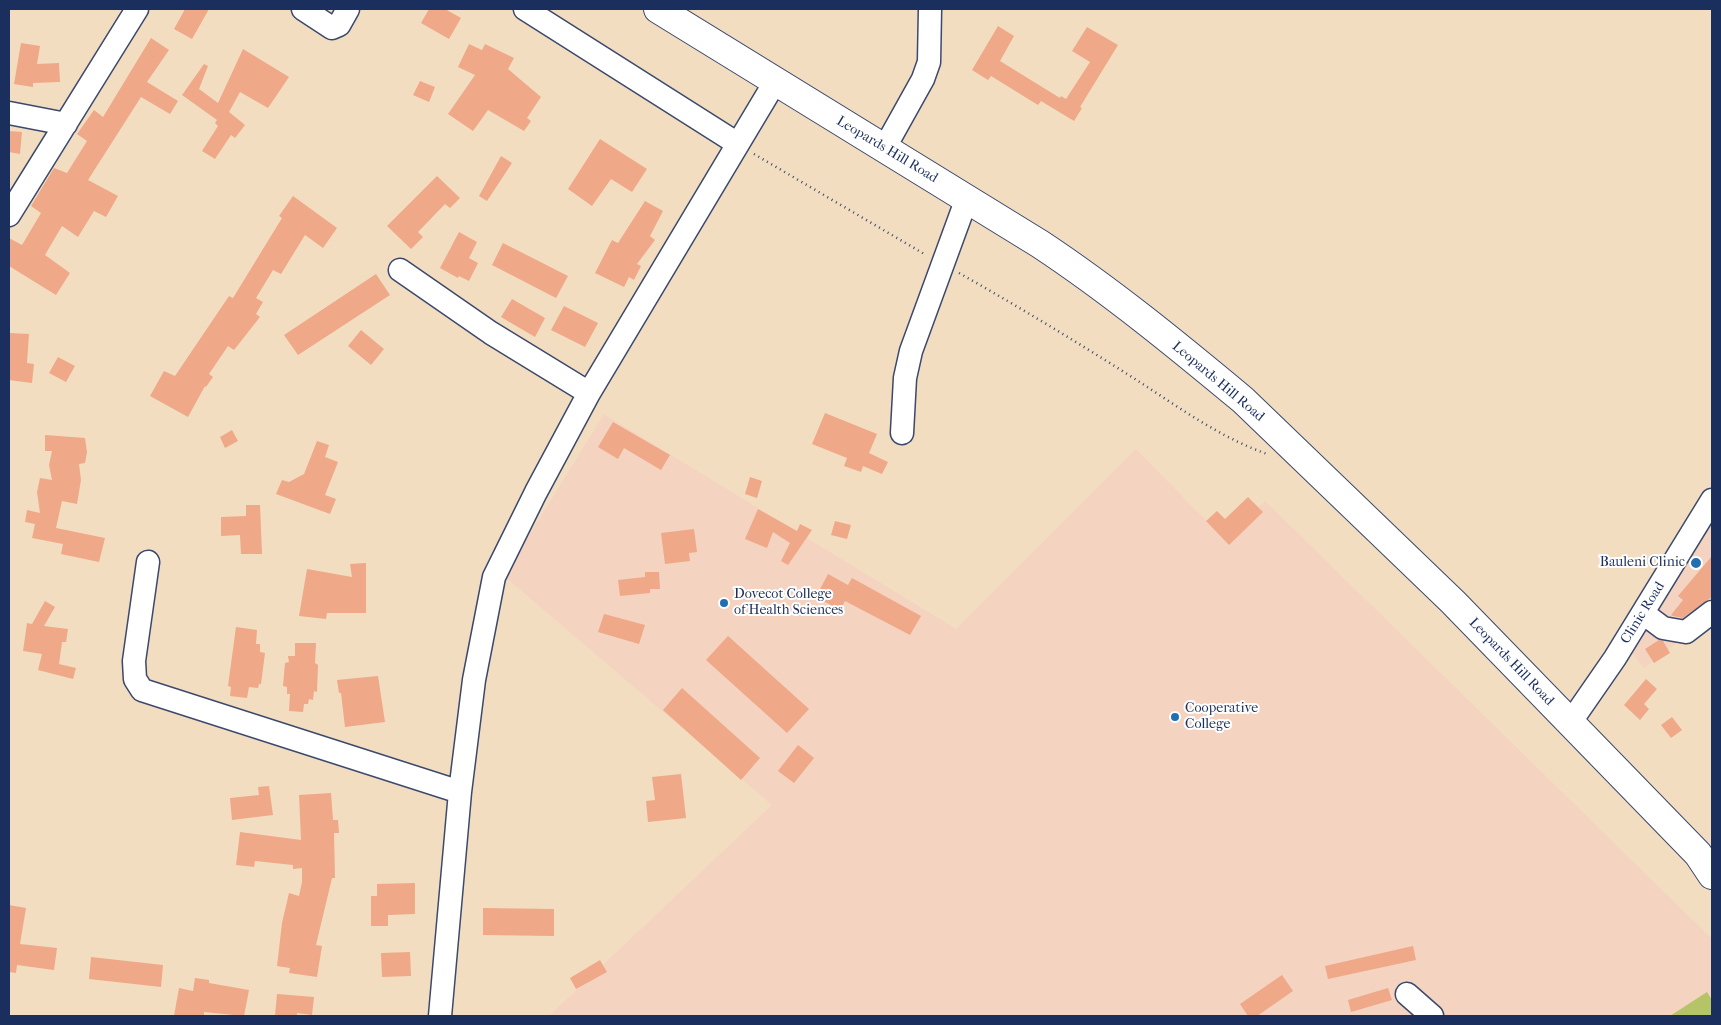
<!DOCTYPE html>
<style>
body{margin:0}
#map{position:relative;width:1721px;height:1025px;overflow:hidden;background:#f3ddc0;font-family:"IM FELL French Canon",serif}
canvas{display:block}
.frame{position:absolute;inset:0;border:10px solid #1b2f5e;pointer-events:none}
</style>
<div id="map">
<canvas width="1721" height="1025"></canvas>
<div class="frame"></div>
</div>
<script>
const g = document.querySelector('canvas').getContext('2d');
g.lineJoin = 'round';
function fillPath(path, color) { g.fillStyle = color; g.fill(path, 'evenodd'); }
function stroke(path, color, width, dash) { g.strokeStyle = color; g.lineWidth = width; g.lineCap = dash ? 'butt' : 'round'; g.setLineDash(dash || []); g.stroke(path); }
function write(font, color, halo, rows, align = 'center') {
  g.font = font + ' "IM FELL French Canon",serif'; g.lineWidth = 4; g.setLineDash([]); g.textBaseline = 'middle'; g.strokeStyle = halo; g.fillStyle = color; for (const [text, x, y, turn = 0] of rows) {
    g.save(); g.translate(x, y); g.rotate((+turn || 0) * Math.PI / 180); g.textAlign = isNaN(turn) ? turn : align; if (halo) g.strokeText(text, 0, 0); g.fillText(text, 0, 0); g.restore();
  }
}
const built = new Path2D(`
 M604 414 956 629 1136 449 1225 540 1265 501 1712 939V1016H549L772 805 504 576Z
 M1712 510V616L1644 668 1629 650Z`);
const green = new Path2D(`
 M1707 992 1712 1000V1016H1670Z`);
const building = new Path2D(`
 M185 9H209L192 39 174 29Z
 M429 9H445L461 18 449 39 421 23Z
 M998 26 1014 36 1000 61 1060 98 1061 96 1066 99 1090 62 1072 51 1087 27 1118 45 1080 107 1082 108 1074 121 1041 101 1038 105 991 76 988 80 972 70Z
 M151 38 169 50 147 82 178 101 170 114 141 97 88 180 118 196 106 217 94 211 78 237 62 226 45 255 70 273 56 295 9 266V238L22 245 41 213 31 206 54 168 67 173 87 141 77 134 94 110 103 117Z
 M21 43 40 46 37 64 59 63 60 82 33 83V87L14 84Z
 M469 44 482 50 485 44 514 58 508 69 541 97 527 118 531 121 524 131 488 110 473 131 448 114 475 75 458 67Z
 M243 49 289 77 268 108 240 92 229 112 245 125 235 138 231 135 215 159 202 151 218 126 215 123 217 120 182 95 204 64 208 66 199 89 218 103Z
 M420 81 435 87 429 102 413 95Z
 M9 131 22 132 20 154 9 152Z
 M600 139 647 169 632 192 611 179 592 206 568 189Z
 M501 156 512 163 487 201 479 196Z
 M437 176 460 198 450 208 445 204 418 232 423 237 411 249 387 226Z
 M293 196 337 228 323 248 305 235 281 274 273 270 256 298 263 302 256 314 260 317 234 350 228 346 209 374 213 377 206 387 205 386 188 417 150 396 164 371 175 376 229 296 233 298 282 218 279 216Z
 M645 201 663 211 650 236 655 240 637 264 641 266 634 280 629 277 624 287 595 273 612 240 618 243Z
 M459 232 477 242 469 258 478 263 469 281 459 276 458 278 440 268Z
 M503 243 568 276 556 298 492 265Z
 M376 274 390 295 298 355 284 335Z
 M512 299 545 318 535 337 501 317Z
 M564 306 598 323 585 347 551 330Z
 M361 330 384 349 371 365 348 346Z
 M9 333 29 334 27 363 34 364 32 383 9 380Z
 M58 357 75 366 66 382 49 373Z
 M825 413 877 434 869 453 888 462 882 474 863 466 861 472 844 466 847 458 812 444Z
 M613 422 670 455 661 470 624 448 618 459 598 447Z
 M232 430 238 441 225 448 220 437Z
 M45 435 85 438 87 452 85 463 79 464 81 480 77 504 62 501 56 528 105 538 99 562 61 554 63 544 32 538 35 524 25 522 27 510 40 513 37 492 40 478 52 480 49 465 52 451H45Z
 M317 441 329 445 325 457 338 462 325 495 336 499 330 514 276 494 282 480 289 482 304 474Z
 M750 477 762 481 757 498 745 494Z
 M1248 497 1263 512 1229 545 1206 521 1217 511 1225 519Z
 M246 505H260L262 554H241L240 535 221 536V517L246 516Z
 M758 509 797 531 800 524 812 530 788 565 781 561 790 543 773 532 767 548 745 539Z
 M835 521 851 525 847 539 831 535Z
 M694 529 697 552 689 553 690 561 665 564 661 533Z
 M1712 556V597L1683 618 1673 616 1671 615 1683 600 1678 596Z
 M366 563V613H327L326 619 299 616 307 569 352 577 350 564Z
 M645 572H659L660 589H650V593L620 596 618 580 645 577Z
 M828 574 848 585 852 578 921 616 910 635 845 601 840 610 816 597Z
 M45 601 55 607 44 626 68 629 66 642H62L59 664 76 668 73 679 38 670 42 654 23 651 27 623 32 624Z
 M604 614 645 625 639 644 598 632Z
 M236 627 257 630 256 644H260V652L265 653 261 684H259L258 688 249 687 247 698 230 696 231 687 228 686Z
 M728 636 809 709 787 733 706 660Z
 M1659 640 1663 641 1670 653 1654 663 1645 649Z
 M295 643H316L315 663 318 665 317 692 314 691 313 700 309 699 308 704H304L303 712 289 711 290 694H287V687L283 686 285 663 289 662 288 656H295Z
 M378 676 385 722 345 727 341 693H339L337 680Z
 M1646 679 1657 689 1644 704 1649 709 1640 720 1624 705Z
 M682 688 760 758 741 780 663 710Z
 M1672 717 1682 730 1671 738 1661 725Z
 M798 745 814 758 794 783 778 771Z
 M681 774 686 818 648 822 646 801 655 800 652 777Z
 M269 786 273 815 232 820 230 798 259 795 258 787Z
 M331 793 333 820H338L339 833H334L335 878H332L316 945 322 946 317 977 289 973 290 968 277 966 282 923 289 893 299 896 302 882V868L293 869V865L255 861 254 867 236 865 240 832 301 840 299 795Z
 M415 883V914L388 915V926H371V896H377V884Z
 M9 905 26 908 20 944 57 948 54 970 17 965 16 973 9 972Z
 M483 908 554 909V936L483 935Z
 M1413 946 1416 960 1328 979 1325 966Z
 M410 952 411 976 382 977 381 953Z
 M91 957 163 965 161 987 89 979Z
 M600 960 607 972 576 989 570 978Z
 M1282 975 1293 991 1257 1016H1248L1240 1004Z
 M195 978 209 980V983L249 990 244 1016 204 1012V1016H174L179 988 193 991Z
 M1388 988 1392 1000 1351 1012 1348 1000Z
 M277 994 314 997 312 1015 297 1013V1016H275Z`);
const path = new Path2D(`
 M754 154 926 255
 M959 273C1019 307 1077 342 1135 379 1177 406 1219 437 1267 454`);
const minor = new Path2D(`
 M303 9 332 28 339 25 348 9
 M525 9 738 144
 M9 113 66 124
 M884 149 923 79 929 62 930 9
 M9 215 137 9
 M400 270 491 333 589 393
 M902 433 905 378 911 351 967 198
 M148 562 134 661 135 679 142 690 460 792
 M1643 613 1663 628 1686 632 1712 612
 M1570 723 1615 658 1712 500
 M1407 994 1432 1016
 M440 1016 460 792 474 680 494 577 536 492 589 393 775 82`);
const major = new Path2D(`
 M658 9 1040 244C1111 291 1178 346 1243 400L1453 602 1698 854 1712 875`);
const markers = [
 [1696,563,6,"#1f6fb2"],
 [724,603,5,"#1f6fb2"],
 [1175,717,5,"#1f6fb2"]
];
const streetNames = [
 ["Leopards Hill Road",887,150,31],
 ["Leopards Hill Road",1218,382,40],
 ["Clinic Road",1643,613,-58],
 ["Leopards Hill Road",1511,662,46]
];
const poiNames = [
 ["Bauleni Clinic",1685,563,"right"],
 ["Dovecot College",734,595],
 ["of Health Sciences",734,611],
 ["Cooperative",1185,709],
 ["College",1185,725]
];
fillPath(built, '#f4d3c0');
fillPath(green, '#b4c467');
fillPath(building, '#efa888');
stroke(minor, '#3b496d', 25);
stroke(major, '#3b496d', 30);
stroke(path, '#3b496d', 2.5, [1, 4]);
stroke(minor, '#fff', 22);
stroke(major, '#fff', 28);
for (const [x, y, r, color] of markers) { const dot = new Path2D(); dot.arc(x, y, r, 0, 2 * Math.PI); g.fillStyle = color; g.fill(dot); stroke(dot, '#fff', 2); }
write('14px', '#1b2f5e', '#fff', streetNames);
write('14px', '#1b2f5e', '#fff', poiNames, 'left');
</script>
